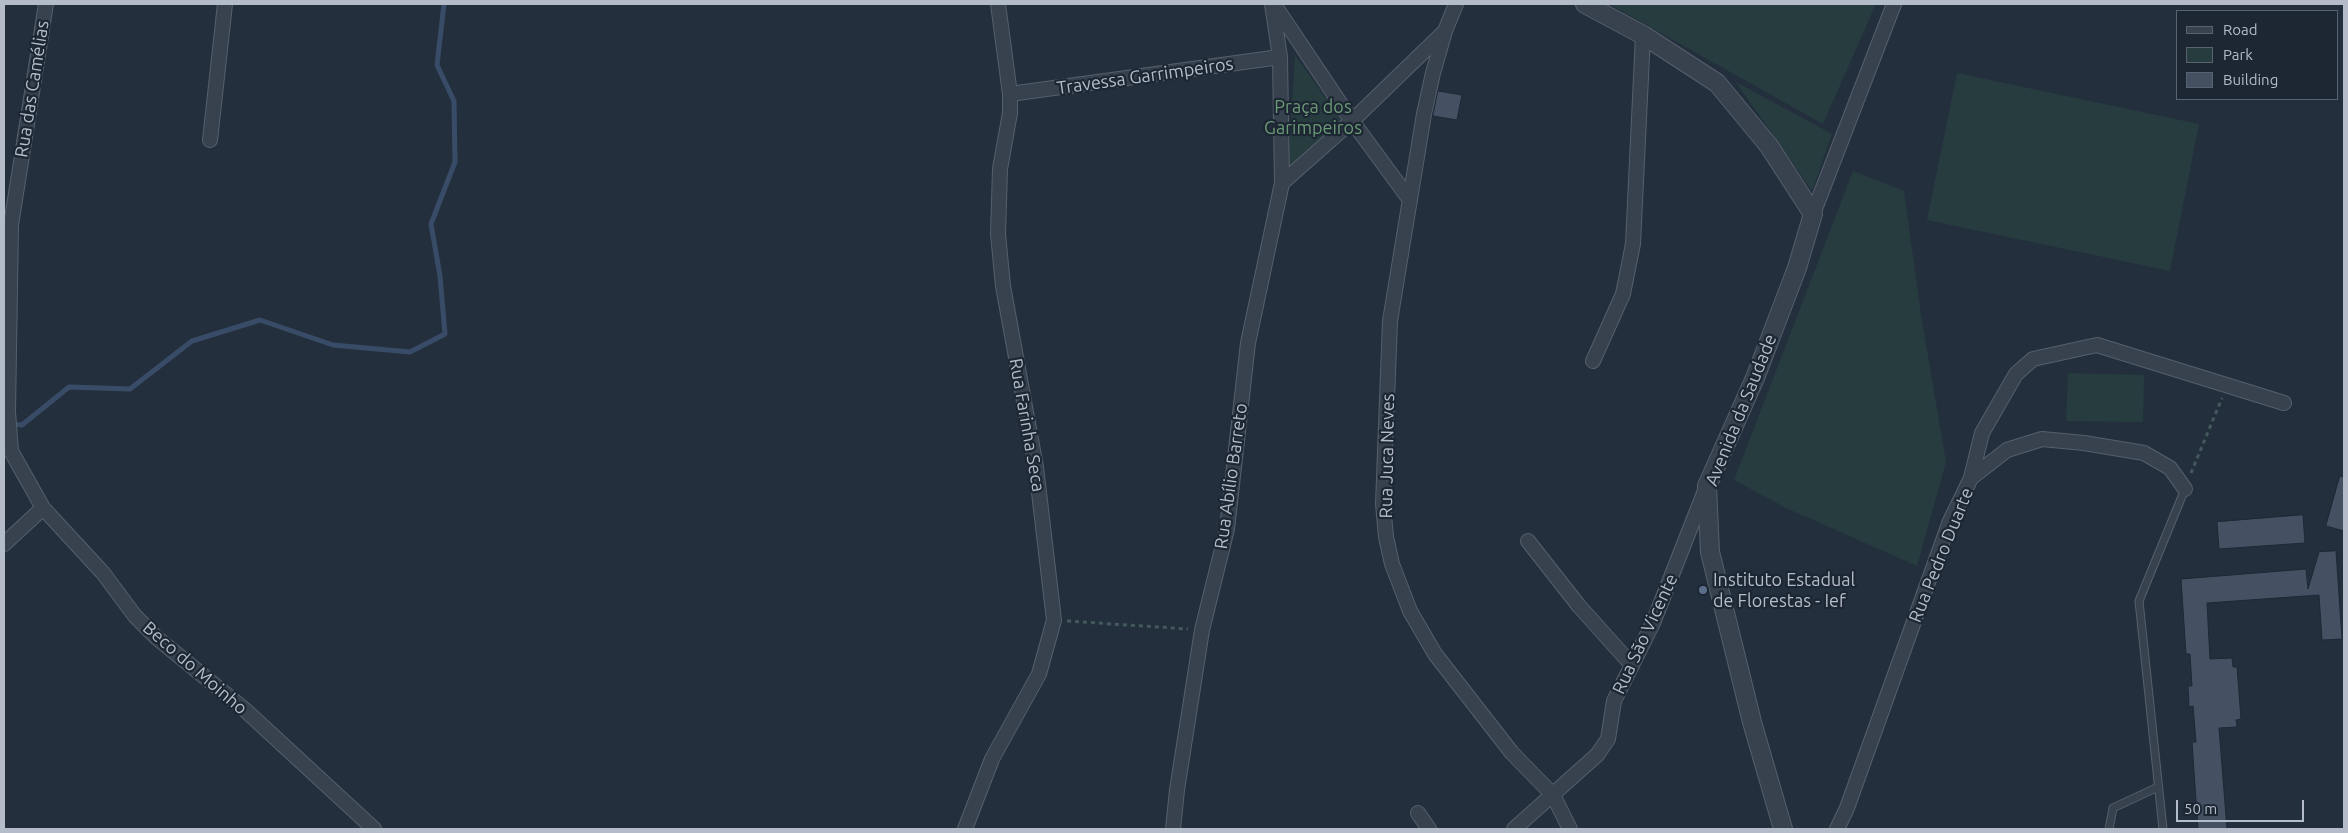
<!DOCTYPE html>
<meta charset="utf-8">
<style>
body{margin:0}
#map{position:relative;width:2348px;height:833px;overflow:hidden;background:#242f3e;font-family:Ubuntu,sans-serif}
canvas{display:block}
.frame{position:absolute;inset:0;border:5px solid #b4bcc9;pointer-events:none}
.legend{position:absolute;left:2176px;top:10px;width:162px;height:90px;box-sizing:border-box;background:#1d2633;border:1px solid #59626f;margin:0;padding:6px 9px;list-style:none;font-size:15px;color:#b4bcc9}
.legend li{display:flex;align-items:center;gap:10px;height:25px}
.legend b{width:25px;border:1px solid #59626f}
.scale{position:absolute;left:2176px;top:800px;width:128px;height:22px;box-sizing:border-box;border:2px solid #b4bcc9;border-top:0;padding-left:6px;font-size:15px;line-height:18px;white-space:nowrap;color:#b4bcc9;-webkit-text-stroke:4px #1d2633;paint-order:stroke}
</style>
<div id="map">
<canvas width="2348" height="833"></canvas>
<div class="frame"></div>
<ul class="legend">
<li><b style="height:6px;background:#38414e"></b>Road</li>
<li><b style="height:14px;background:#263c3f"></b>Park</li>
<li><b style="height:14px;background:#455162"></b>Building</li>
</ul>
<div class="scale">50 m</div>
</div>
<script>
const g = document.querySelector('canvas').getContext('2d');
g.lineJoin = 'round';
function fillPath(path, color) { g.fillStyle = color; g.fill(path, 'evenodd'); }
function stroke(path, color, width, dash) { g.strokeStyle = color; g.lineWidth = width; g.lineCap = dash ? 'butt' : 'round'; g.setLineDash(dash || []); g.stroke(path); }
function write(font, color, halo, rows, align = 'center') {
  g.font = font + ' Ubuntu,sans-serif'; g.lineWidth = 4.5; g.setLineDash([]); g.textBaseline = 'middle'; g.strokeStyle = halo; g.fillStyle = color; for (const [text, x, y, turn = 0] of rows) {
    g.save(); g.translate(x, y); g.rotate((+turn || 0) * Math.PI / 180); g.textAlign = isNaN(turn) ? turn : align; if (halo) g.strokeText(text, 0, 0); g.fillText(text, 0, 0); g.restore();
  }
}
const green = new Path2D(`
 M1609 4H1876L1823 124Z
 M1295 55 1342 121 1288 168Z
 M1957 73 2199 124 2170 271 1927 220Z
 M1736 82 1832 134 1812 191Z
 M1853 171 1904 191 1921 315 1946 462 1917 566 1784 507 1734 480Z
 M2068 373 2144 375 2143 422 2066 421Z`);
const stream = new Path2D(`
 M9 424 22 425 69 387 130 389 192 341 260 320 333 345 410 352 445 334 440 276 431 224 455 162 454 101 437 65 444 4`);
const building = new Path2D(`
 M1438 91 1462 95 1457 120 1433 116Z
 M2340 476 2344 477V531L2326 526Z
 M2303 515 2305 543 2219 549 2217 522Z
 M2336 551 2342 639 2322 640 2319 595 2207 603 2210 659 2232 658 2233 667H2237L2241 719 2236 720 2237 727 2219 728 2227 829H2198L2192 742H2196L2193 706 2189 707 2188 686H2192L2190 654H2186L2181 579 2306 569 2308 589 2319 552Z`);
const path = new Path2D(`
 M2191 473 2222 398
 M1067 621 1188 629`);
const service = new Path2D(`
 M2109 829 2113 808 2158 787
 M2163 829 2139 601 2185 489`);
const minor = new Path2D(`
 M46 4 11 225 8 412 11 451 43 508 103 573 135 616 157 638 244 709 374 829
 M1456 4 1445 31 1433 73 1424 114 1390 321 1383 504 1386 537 1392 564 1410 611 1435 654 1512 753 1553 795 1570 829
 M1275 6 1352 121 1410 200
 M1010 94 1280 57
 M210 140 225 4
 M1282 183 1352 121 1444 32
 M1813 214 1894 4
 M1593 361 1623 294 1633 244 1643 35
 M1971 478 1982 433 2016 374 2033 359 2097 345 2284 403
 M1528 541 1579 606 1631 664
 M4 544 43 508
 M1418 813 1429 829
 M965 829 992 759 1039 674 1054 620 1036 467 1003 286 998 234 1000 169 1010 113V94L998 4
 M1173 829 1177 790 1202 630 1227 529 1248 343 1282 183 1280 57 1272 4
 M1514 829 1597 755 1608 739 1614 701 1653 623 1706 488
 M1837 829 1847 808 1950 521 1971 478 2007 450 2042 439 2084 443 2144 453 2170 468 2185 489`);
const tertiary = new Path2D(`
 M1585 4 1643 35 1717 83 1769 146 1813 214 1797 268 1755 378 1707 486 1710 552 1752 722 1783 829`);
const markers = [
 [1703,590,5,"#5c6f8a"]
];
const streetNames = [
 ["Travessa Garrimpeiros",1145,76,-8],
 ["Rua das Camélias",32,89,-81],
 ["Avenida da Saudade",1741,410,-68],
 ["Rua Farinha Seca",1027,425,80],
 ["Rua Juca Neves",1387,456,-89],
 ["Rua Abílio Barreto",1231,476,-82],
 ["Rua Pedro Duarte",1941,555,-68],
 ["Rua São Vicente",1645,634,-65],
 ["Beco do Moinho",195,668,41]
];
const parkNames = [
 ["Praça dos",1313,107],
 ["Garimpeiros",1313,128]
];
const poiNames = [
 ["Instituto Estadual",1713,580],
 ["de Florestas - Ief",1713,601]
];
fillPath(green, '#263c3f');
stroke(stream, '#394c67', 5);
fillPath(building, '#455162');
stroke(building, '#1f2835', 1);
stroke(service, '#565f6c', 9);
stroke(minor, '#565f6c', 16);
stroke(tertiary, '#565f6c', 20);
stroke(path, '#44595c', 3, [4, 4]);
stroke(service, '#38414e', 7);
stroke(minor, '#38414e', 14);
stroke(tertiary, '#38414e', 18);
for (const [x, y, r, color] of markers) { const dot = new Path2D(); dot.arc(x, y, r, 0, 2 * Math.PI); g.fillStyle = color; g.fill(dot); stroke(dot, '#1d2633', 2); }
write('18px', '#b4bcc9', '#1d2633', streetNames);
write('18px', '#6b9a76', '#1d2633', parkNames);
write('18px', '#b4bcc9', '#1d2633', poiNames, 'left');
</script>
